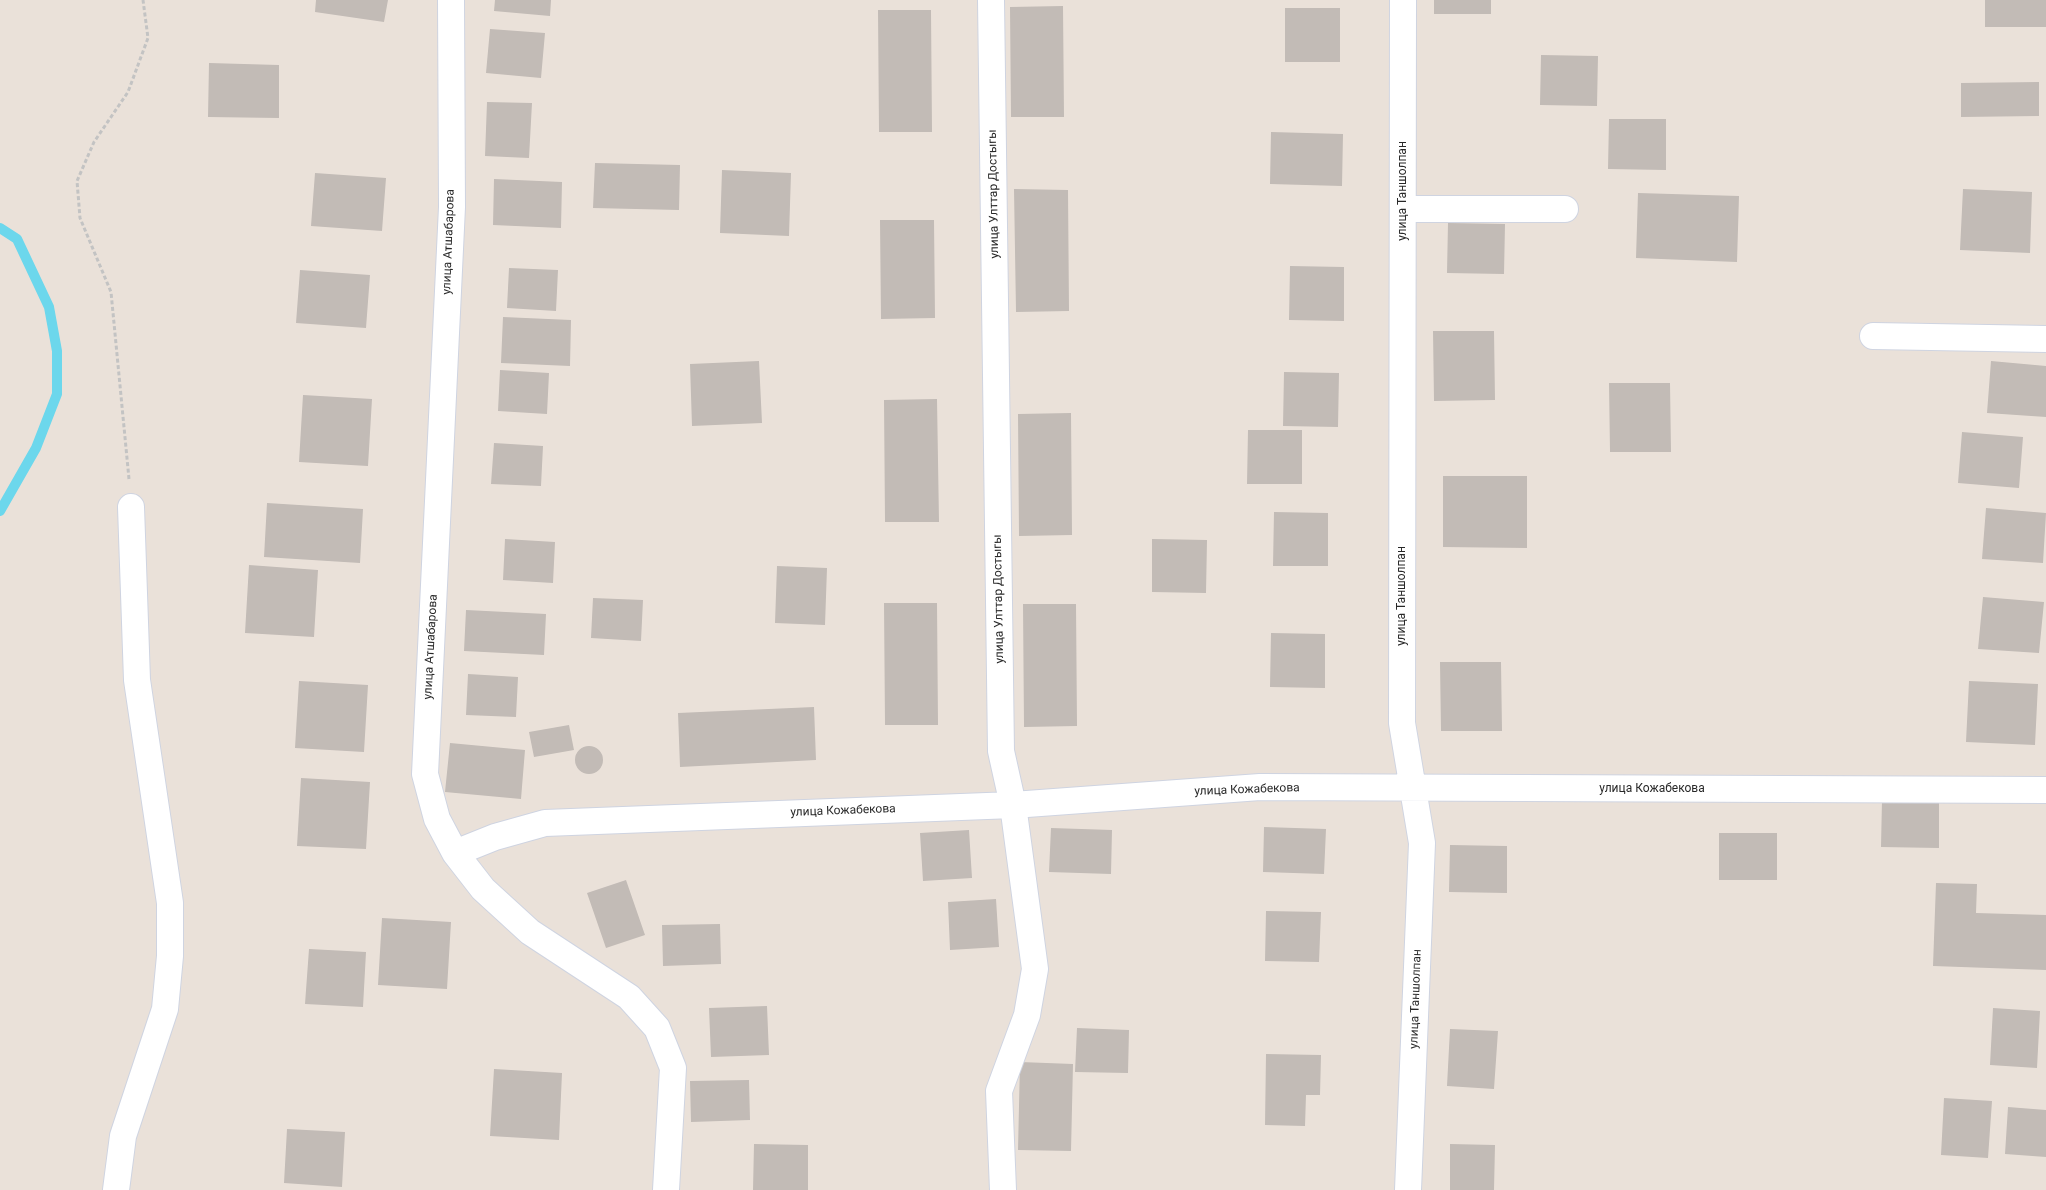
<!DOCTYPE html>
<meta charset="utf-8">
<style>
body{margin:0}
canvas{display:block;background:#eae1d9}
</style>
<canvas width="2046" height="1190"></canvas>
<script>
const g = document.querySelector('canvas').getContext('2d');
g.lineJoin = 'round';
function stroke(path, color, width, dash) { g.strokeStyle = color; g.lineWidth = width; g.lineCap = dash ? 'butt' : 'round'; g.setLineDash(dash || []); g.stroke(path); }
function fillPath(path, color) { g.fillStyle = color; g.fill(path, 'evenodd'); }
function write(font, color, halo, rows, align = 'center') {
  g.font = font + ' Roboto,sans-serif'; g.lineWidth = 4; g.setLineDash([]); g.textBaseline = 'middle'; g.strokeStyle = halo; g.fillStyle = color; for (const [text, x, y, turn = 0] of rows) {
    g.save(); g.translate(x, y); g.rotate((+turn || 0) * Math.PI / 180); g.textAlign = isNaN(turn) ? turn : align; if (halo) g.strokeText(text, 0, 0); g.fillText(text, 0, 0); g.restore();
  }
}
const stream = new Path2D(`
 M0 228 17 239 49 307 57 351V394L36 448 0 511`);
const building = new Path2D(`
 M316 0H388L384 22 315 12Z
 M495 0H551L550 16 494 11Z
 M1434 0H1491V14H1434Z
 M1985 0H2046V27H1985Z
 M1063 6 1064 117H1011L1010 7Z
 M1285 8H1340V62H1285Z
 M878 10H931L932 132H879Z
 M490 29 545 33 541 78 486 73Z
 M1541 55 1598 56 1597 106 1540 105Z
 M209 63 279 65V118L208 117Z
 M2039 82V116L1961 117V83Z
 M487 102 532 103 529 158 485 156Z
 M1609 119H1666V170L1608 169Z
 M1271 132 1343 134 1342 186 1270 184Z
 M595 163 680 165 679 210 593 208Z
 M722 170 791 173 789 236 720 233Z
 M315 173 386 178 382 231 311 226Z
 M494 179 562 182 561 228 493 225Z
 M1014 189 1068 190 1069 311 1016 312Z
 M1963 189 2032 192 2030 253 1960 250Z
 M1638 193 1739 196 1737 262 1636 258Z
 M880 220H934L935 318 881 319Z
 M1448 223 1505 224 1504 274 1447 273Z
 M1290 266 1344 267V321L1289 320Z
 M509 268 558 270 556 311 507 308Z
 M300 270 370 275 366 328 296 323Z
 M503 317 571 320 570 366 501 363Z
 M1433 331H1494L1495 400 1434 401Z
 M759 361 762 423 692 426 690 364Z
 M1991 361 2046 366V417L1987 413Z
 M500 370 549 373 547 414 498 411Z
 M1284 372 1339 373 1338 427 1283 426Z
 M1609 383H1670L1671 452H1610Z
 M303 395 372 399 368 466 299 462Z
 M937 399 939 522H885L884 400Z
 M1071 413 1072 535 1019 536 1018 414Z
 M1248 430H1302V484H1247Z
 M1962 432 2023 437 2019 488 1958 483Z
 M494 443 543 446 541 486 491 484Z
 M1443 476H1527V548L1443 547Z
 M267 503 363 509 360 563 264 557Z
 M1986 508 2046 513 2043 563 1982 559Z
 M1274 512 1328 513V566H1273Z
 M505 539 555 542 553 583 503 580Z
 M1152 539 1207 540 1206 593 1152 592Z
 M249 565 318 570 314 637 245 633Z
 M777 566 827 568 825 625 775 623Z
 M1983 597 2044 602 2039 653 1978 649Z
 M593 598 643 600 641 641 591 638Z
 M884 603H937L938 725H885Z
 M1023 604H1076L1077 726 1024 727Z
 M466 610 546 614 544 655 464 651Z
 M1271 633 1325 634V688L1270 687Z
 M1440 662H1501L1502 731H1441Z
 M468 674 518 677 516 717 466 715Z
 M299 681 368 685 364 752 295 748Z
 M1969 681 2038 684 2035 745 1966 742Z
 M814 707 816 760 680 767 678 713Z
 M569 725 574 750 534 757 529 732Z
 M450 743 525 750 521 799 445 792Z
 M575 760a14 14 0 1 1 28 0a14 14 0 1 1-28 0Z
 M301 778 370 782 366 849 297 846Z
 M1882 800 1939 801V848L1881 847Z
 M1264 827 1326 829 1324 874 1263 872Z
 M1051 828 1112 830 1111 874 1049 872Z
 M969 830 972 878 923 881 920 833Z
 M1719 833H1777V880H1719Z
 M1450 845 1507 846V893L1449 892Z
 M626 880 645 935 606 948 587 893Z
 M1936 883 1977 884 1976 913 2046 915V970L1933 966Z
 M996 899 999 947 950 950 948 902Z
 M1266 911 1321 912 1319 962 1265 961Z
 M382 918 451 922 447 989 378 985Z
 M720 924 721 964 663 966 662 925Z
 M309 949 366 952 363 1007 305 1004Z
 M767 1006 769 1055 711 1057 709 1008Z
 M1993 1008 2040 1011 2037 1068 1990 1065Z
 M1077 1028 1129 1030 1128 1073 1075 1072Z
 M1450 1029 1498 1031 1494 1089 1447 1086Z
 M1266 1054 1321 1055 1320 1095H1306L1305 1126 1265 1125Z
 M1020 1062 1073 1064 1071 1151 1018 1150Z
 M494 1069 562 1073 559 1140 490 1136Z
 M749 1080 750 1120 691 1122 690 1081Z
 M1944 1098 1992 1101 1988 1158 1941 1155Z
 M2008 1107 2046 1110V1157L2005 1154Z
 M287 1129 345 1132 342 1187 284 1183Z
 M754 1144 808 1145V1190H753Z
 M1450 1144 1495 1145 1494 1190H1450Z`);
const path = new Path2D(`
 M129 479 111 292 80 218 77 181 94 142 128 92 148 38 143 0`);
const street = new Path2D(`
 M451 0 452 207 425 774 437 819 455 853 483 889 530 932 629 997 657 1028 673 1068 666 1190
 M991 0 1001 751 1013 805 1035 969 1027 1015 999 1091 1003 1190
 M1403 0 1402 723 1422 843 1408 1190
 M1403 209H1565
 M1873 336 2046 339
 M455 853 495 837 545 823 1013 805 1260 787 2046 790
 M116 1190 123 1136 165 1009 170 956V903L137 680 131 507`);
const streetNames = [
 ["улица Таншолпан",1403,191,-90],
 ["улица Улттар Достыгы",994,194,-91],
 ["улица Атшабарова",449,242,-88],
 ["улица Таншолпан",1402,596,-90],
 ["улица Улттар Достыгы",999,599,-91],
 ["улица Атшабарова",431,647,-87],
 ["улица Кожабекова",1652,789],
 ["улица Кожабекова",1247,790,-2],
 ["улица Кожабекова",843,811,-2],
 ["улица Таншолпан",1416,999,-88]
];
stroke(stream, '#6cd7ec', 10);
fillPath(building, '#c2bbb6');
stroke(street, '#cfd4e1', 28);
stroke(path, '#c3c3c3', 3, [4, 2.5]);
stroke(street, '#fff', 26);
write('12px', '#282828', '#fff', streetNames);
</script>
